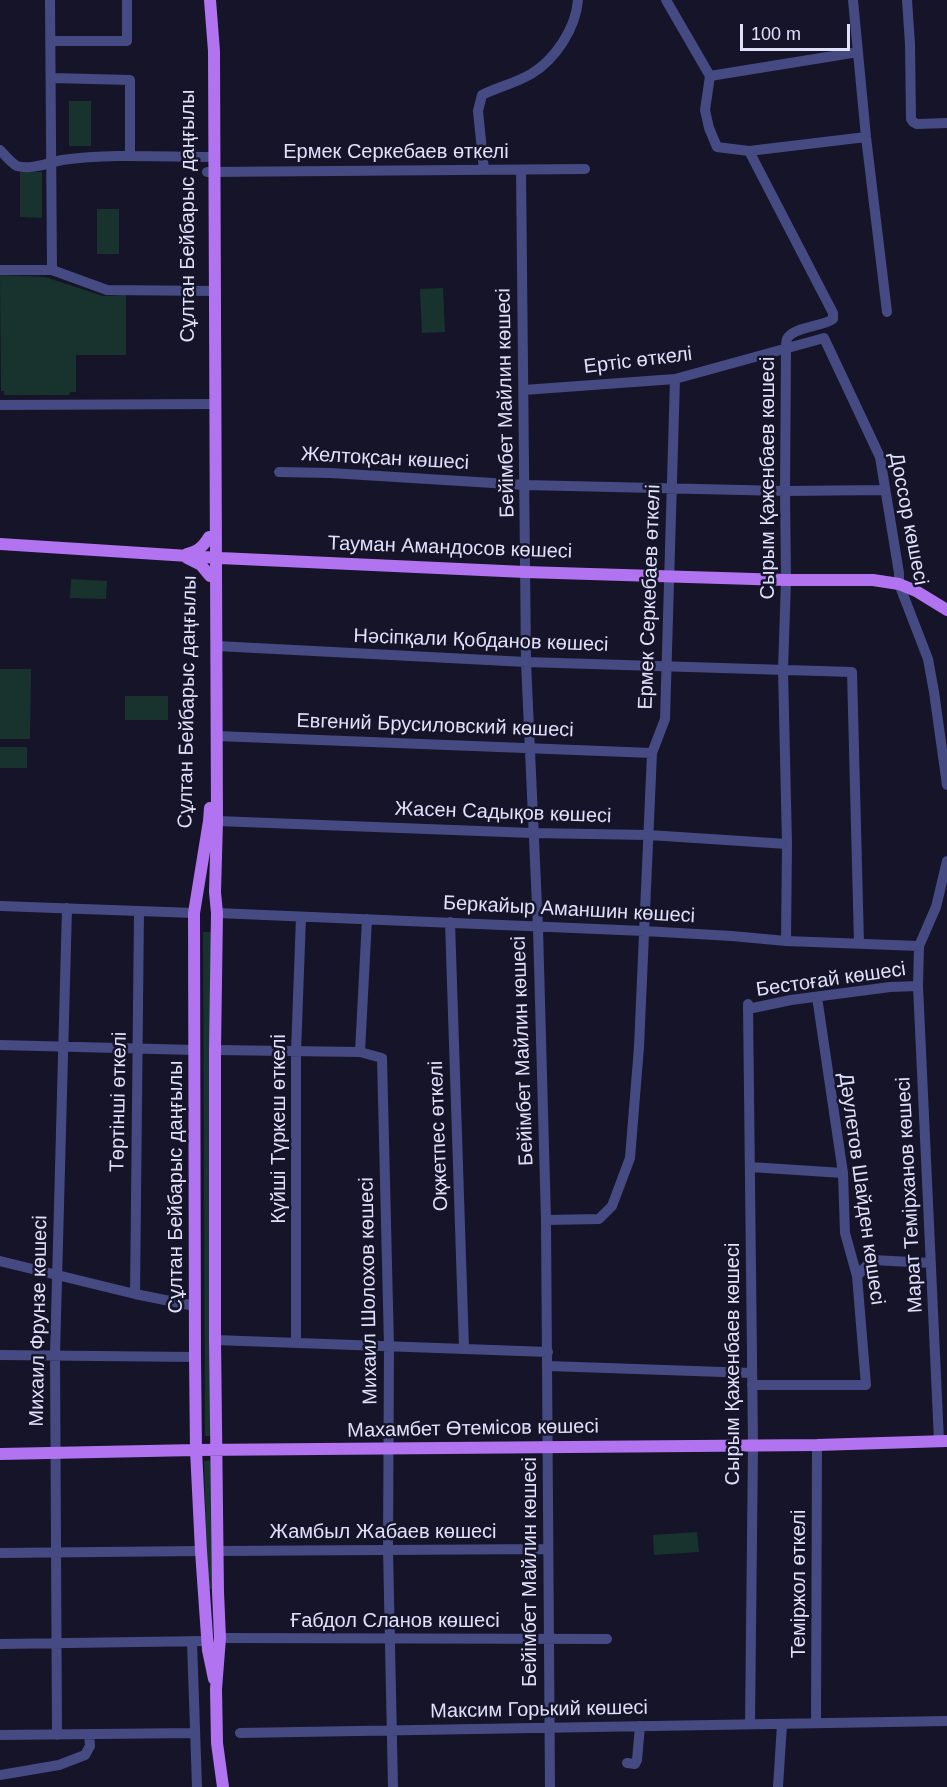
<!DOCTYPE html>
<meta charset="utf-8">
<style>
body{margin:0}
#map{position:relative;width:947px;height:1787px;overflow:hidden;background:#151429;font-family:Arial,sans-serif}
canvas{display:block}
.scale{position:absolute;left:740px;top:24px;width:110px;height:27px;box-sizing:border-box;border:3px solid #e0e0fb;border-top:0;padding-left:8px;font-size:18px;line-height:21px;white-space:nowrap;color:#e0e0fb;-webkit-text-stroke:4px #151429;paint-order:stroke}
</style>
<div id="map">
<canvas width="947" height="1787"></canvas>
<div class="scale">100 m</div>
</div>
<script>
const g = document.querySelector('canvas').getContext('2d');
g.lineJoin = 'round';
function fillPath(path, color) { g.fillStyle = color; g.fill(path, 'evenodd'); }
function stroke(path, color, width, dash) { g.strokeStyle = color; g.lineWidth = width; g.lineCap = dash ? 'butt' : 'round'; g.setLineDash(dash || []); g.stroke(path); }
function write(font, color, halo, rows, align = 'center') {
  g.font = font + ' Arial,sans-serif'; g.lineWidth = 5; g.setLineDash([]); g.textBaseline = 'middle'; g.strokeStyle = halo; g.fillStyle = color; for (const [text, x, y, turn = 0] of rows) {
    g.save(); g.translate(x, y); g.rotate((+turn || 0) * Math.PI / 180); g.textAlign = isNaN(turn) ? turn : align; if (halo) g.strokeText(text, 0, 0); g.fillText(text, 0, 0); g.restore();
  }
}
const green = new Path2D(`
 M69 101H91V146H69Z
 M20 172H42V218L20 217Z
 M97 209H119V254H97Z
 M0 275 45 277 103 296 126 295V355H76V392H70L69 395H4V391H1Z
 M443 288 445 332 422 333 420 289Z
 M71 579 107 581 106 599 70 598Z
 M0 669H31L30 739H0Z
 M125 696H168V720H125Z
 M0 747H27V768H0Z
 M203 932H211L213 1436H205Z
 M211 1460 215 1589H208L204 1461Z
 M697 1532 699 1552 654 1555 653 1535Z`);
const minor = new Path2D(`
 M50 0 52 270
 M666 0 710 76 705 110 709 128 717 147 749 151 866 137
 M853 0 866 137 887 312
 M907 0 910 44 911 119 913 122 917 124 947 123
 M52 41H127V0
 M710 76 858 52
 M52 78 130 80V156
 M0 150C5 155 11 163 17 166 31 170 48 163 62 160 112 153 164 157 215 157
 M749 151 833 313V319C822 327 792 327 787 339 786 342 786 346 786 349L785 491 786 580 783 670 787 844 786 941
 M484 170 478 111 482 95C498 87 516 83 531 74 555 60 576 28 578 0
 M521 170 526 662 538 928 546 1220 550 1787
 M207 172 585 169
 M0 270H52L107 290 215 291
 M524 390 675 379 824 338 880 457 899 573V584L928 659 934 692 947 785
 M0 405 216 404
 M279 472 331 473 525 485 785 491 885 490
 M217 646 526 662 852 672 859 943
 M217 736 652 753
 M217 821 532 833 649 835 787 844
 M0 906 194 913
 M217 913 644 931 732 936 786 941 919 946
 M367 919 360 1052 382 1058 389 1346 388 1549 393 1787
 M450 922 464 1348
 M748 1004 753 1445 750 1724
 M748 1009 791 1000 890 987 918 986
 M0 1045 195 1050
 M215 1050 360 1052
 M750 1167 843 1173
 M546 1220 599 1219 612 1206 630 1158 639 1047 652 753 665 719 675 379
 M0 1261 135 1294 195 1306
 M857 1276 872 1260 931 1263
 M135 1294 139 911
 M215 1340 548 1352
 M296 1342V1052L301 917
 M0 1355 195 1357
 M548 1366 752 1373
 M752 1385H866L857 1276 845 1233 843 1173 817 997
 M939 1441 918 986 919 946 936 907 947 861
 M218 1551 548 1549
 M0 1553 201 1551
 M220 1638 607 1639
 M192 1642 197 1787
 M0 1644 207 1641
 M816 1723 817 1445
 M240 1733 947 1721
 M0 1735 194 1733
 M57 1735 55 1354 67 908
 M627 1763 635 1764 637 1760 640 1726
 M0 1775 59 1765 85 1755 90 1746 89 1734
 M778 1787 782 1724`);
const major = new Path2D(`
 M210 0 214 51 217 821 215 892 217 913 215 1050V1340L218 1592 220 1638 216 1689 217 1743 223 1787
 M0 544 220 558 525 572 786 580H873L899 584 916 591 947 610
 M187 554C198 551 203 547 209 537
 M187 558 201 565 210 576
 M210 808 209 821 194 913 195 1357 196 1450 201 1551 208 1650 214 1679
 M0 1454 196 1450 817 1445 947 1441`);
const streetNames = [
 ["Ермек Серкебаев өткелі",396,152],
 ["Сұлтан Бейбарыс даңғылы",188,216,-90],
 ["Ертіс өткелі",638,361,-7],
 ["Бейімбет Майлин көшесі",506,403,-91],
 ["Желтоқсан көшесі",385,459,3],
 ["Сырым Қаженбаев көшесі",768,478,-90],
 ["Доссор көшесі",908,519,79],
 ["Тауман Амандосов көшесі",450,548,2],
 ["Ермек Серкебаев өткелі",650,597,-88],
 ["Нәсіпқали Қобданов көшесі",481,641,2],
 ["Сұлтан Бейбарыс даңғылы",188,702,-89],
 ["Евгений Брусиловский көшесі",435,726,2],
 ["Жасен Садықов көшесі",503,813,2],
 ["Беркайыр Аманшин көшесі",569,910,3],
 ["Бестоғай көшесі",831,980,-8],
 ["Бейімбет Майлин көшесі",523,1051,-92],
 ["Төртінші өткелі",119,1102,-89],
 ["Күйші Түркеш өткелі",279,1129,-90],
 ["Оқжетпес өткелі",439,1136,-92],
 ["Сұлтан Бейбарыс даңғылы",176,1187,-90],
 ["Дәулетов Шайден көшесі",861,1189,82],
 ["Марат Темірханов көшесі",910,1195,-93],
 ["Михаил Шолохов көшесі",369,1291,-91],
 ["Михаил Фрунзе көшесі",39,1321,-89],
 ["Сырым Қаженбаев көшесі",733,1364,-90],
 ["Махамбет Өтемісов көшесі",473,1429,-1],
 ["Жамбыл Жабаев көшесі",383,1532],
 ["Бейімбет Майлин көшесі",530,1572,-90],
 ["Теміржол өткелі",799,1584,-90],
 ["Ғабдол Сланов көшесі",395,1621],
 ["Максим Горький көшесі",539,1710,-1]
];
fillPath(green, '#18332e');
stroke(minor, '#454a83', 10);
stroke(major, '#b173ef', 12);
write('20px', '#e0e0fb', '#151429', streetNames);
</script>
